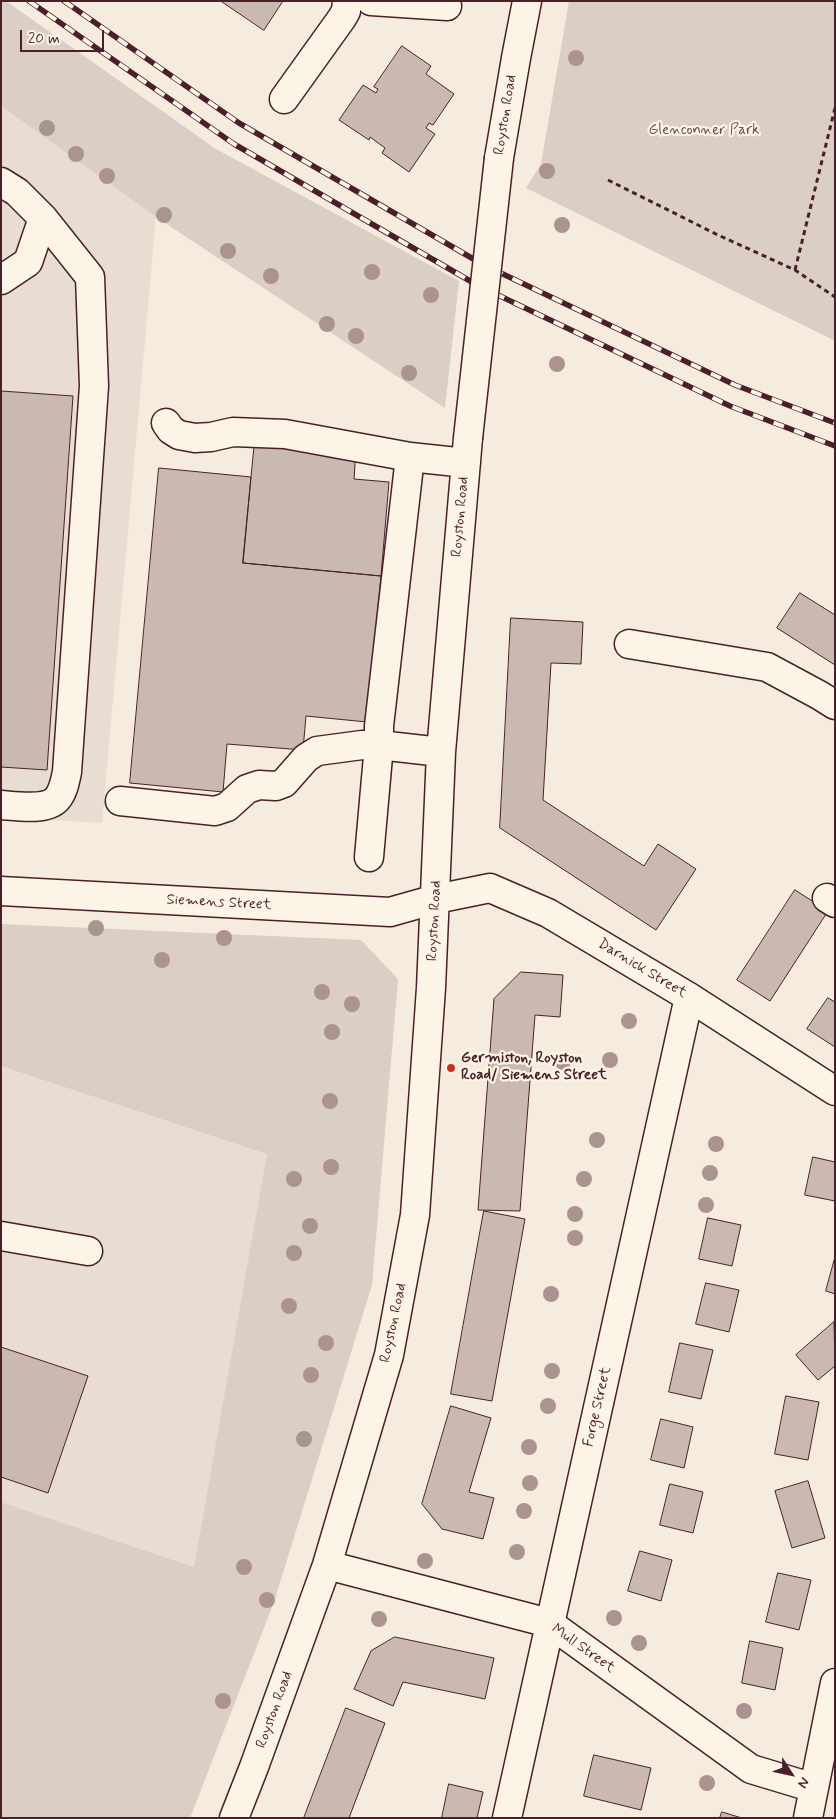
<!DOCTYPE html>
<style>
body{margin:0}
#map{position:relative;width:836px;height:1819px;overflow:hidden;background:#f5ecde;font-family:Mynerve,sans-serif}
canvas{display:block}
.frame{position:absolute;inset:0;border:2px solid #4a1f2b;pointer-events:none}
.north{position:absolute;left:766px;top:1749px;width:50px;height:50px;-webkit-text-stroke:4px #fcf5e5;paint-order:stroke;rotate:125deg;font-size:14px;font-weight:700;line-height:20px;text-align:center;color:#4a1f2b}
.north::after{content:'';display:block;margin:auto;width:18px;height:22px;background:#4a1f2b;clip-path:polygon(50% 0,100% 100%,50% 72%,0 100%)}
.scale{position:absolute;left:20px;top:30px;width:84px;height:22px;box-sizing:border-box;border:2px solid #4a1f2b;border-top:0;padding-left:6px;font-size:15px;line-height:18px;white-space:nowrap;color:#4a1f2b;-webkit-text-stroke:4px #fcf5e5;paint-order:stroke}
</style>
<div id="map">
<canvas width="836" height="1819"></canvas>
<div class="frame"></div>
<div class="north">N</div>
<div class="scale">20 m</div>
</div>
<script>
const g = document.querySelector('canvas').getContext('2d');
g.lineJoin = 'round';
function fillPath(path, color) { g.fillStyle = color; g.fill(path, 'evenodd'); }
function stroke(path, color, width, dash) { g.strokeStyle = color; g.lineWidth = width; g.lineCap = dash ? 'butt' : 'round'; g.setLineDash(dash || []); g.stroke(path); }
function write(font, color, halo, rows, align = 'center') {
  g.font = font + ' Mynerve,sans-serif'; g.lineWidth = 4.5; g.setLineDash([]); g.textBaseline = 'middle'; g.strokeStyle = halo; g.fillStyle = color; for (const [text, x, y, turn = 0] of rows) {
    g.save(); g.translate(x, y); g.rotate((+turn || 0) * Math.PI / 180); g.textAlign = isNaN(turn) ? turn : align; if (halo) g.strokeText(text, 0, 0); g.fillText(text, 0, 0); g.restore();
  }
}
const built = new Path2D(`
 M1 106 156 217 102 823 1 817Z
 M1 1066 268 1154 194 1567 1 1502Z`);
const green = new Path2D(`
 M1 1H6L216 149 459 281 445 408 156 217 1 106Z
 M569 1H835V341L526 188 541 164Z
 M1 924 361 940 398 979 372 1285 274 1602 190 1818H1V1502L194 1567 267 1154 1 1066Z`);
const building = new Path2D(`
 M221 1H283L264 30Z
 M402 46 431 66 426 74 454 94 433 125 429 123 426 128 435 134 409 172 382 153 385 148 370 137 369 140 339 120 363 85 376 93 378 89 374 87Z
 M1 391 73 396 47 770 1 767Z
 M255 440 356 449 354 479 389 482 381 576 243 563Z
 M159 468 251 477 243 563 381 576 367 722 306 716 303 750 227 744 223 792 130 783Z
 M800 593 835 615V665L777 628Z
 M511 618 583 622 581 664 551 663 543 800 644 866 658 844 696 869 656 930 500 828Z
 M795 890 828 911 770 1001 737 980Z
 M521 972 563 975 560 1017 535 1015 520 1211 478 1210 494 999Z
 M828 998 835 1002V1047L807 1029Z
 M813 1157 835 1162V1201L805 1195Z
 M484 1211 525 1219 492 1401 451 1394Z
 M708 1218 741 1225 732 1266 699 1259Z
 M835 1257V1294L826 1291Z
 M706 1283 739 1290 729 1332 696 1324Z
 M834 1322 835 1366 818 1380 796 1355Z
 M680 1343 713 1350 701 1399 669 1392Z
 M1 1347 88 1376 48 1493 1 1477Z
 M786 1396 819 1402 808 1460 775 1454Z
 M451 1406 491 1418 469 1492 494 1498 483 1539 442 1529 422 1504Z
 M661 1419 693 1427 684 1468 651 1460Z
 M808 1481 825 1538 792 1548 775 1491Z
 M670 1484 703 1492 693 1533 660 1525Z
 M640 1551 672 1560 661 1601 628 1591Z
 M778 1573 811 1580 799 1630 766 1622Z
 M395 1637 494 1658 485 1699 403 1682 393 1706 354 1689 371 1651Z
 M750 1641 783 1648 775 1690 742 1683Z
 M346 1708 385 1723 349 1818H304Z
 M594 1755 651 1768 641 1810 584 1796Z
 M449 1784 483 1792 477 1818H442Z
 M722 1812 742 1818H720Z`);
const path = new Path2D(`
 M608 180 718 235 795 270 835 297
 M795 270 835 108`);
const minor = new Path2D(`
 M371 1 447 6
 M284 99 342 18 346 11 347 1
 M499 158 516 58 527 1
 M1 182 17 192 43 218 28 262 1 280
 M166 423 171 430 179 435 195 438 211 437 233 432 285 434 410 457 466 463
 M629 644 767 667 819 695 835 705
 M120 801 215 811 227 807 247 789 259 785 276 786 284 783 306 758 317 751 362 745H379V726L410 457
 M1 805C16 806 46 811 57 799 63 792 65 782 67 772L94 386 90 277 43 218
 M369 857 379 745 441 752
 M1 891 390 912 436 899 490 888 548 913 689 997 835 1091
 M827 898 835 903
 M1 1236 88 1251
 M327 1565 549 1623 751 1769 814 1788
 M234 1818 254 1767 327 1565 389 1355 415 1215 431 988 441 752 468 438
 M507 1818 689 997
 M808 1818 835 1683`);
const rail = new Path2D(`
 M29 1 234 144 477 285 730 406 835 446
 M64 1 239 123 482 264 735 385 835 423`);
const minorBridge = new Path2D(`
 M468 438 499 158`);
const trees = [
 [576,58],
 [47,128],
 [76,154],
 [547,171],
 [107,176],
 [164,215],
 [562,225],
 [228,251],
 [372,272],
 [271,276],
 [431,295],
 [327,324],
 [356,336],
 [557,364],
 [409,373],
 [96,928],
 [224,938],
 [162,960],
 [322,992],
 [352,1004],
 [629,1021],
 [332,1032],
 [610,1060],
 [563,1062],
 [330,1101],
 [597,1140],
 [716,1144],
 [331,1167],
 [710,1173],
 [294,1179],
 [584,1179],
 [706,1205],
 [575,1214],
 [310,1226],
 [575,1238],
 [294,1253],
 [551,1294],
 [289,1306],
 [326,1343],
 [552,1371],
 [311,1375],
 [548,1406],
 [304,1439],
 [529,1447],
 [530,1483],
 [524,1511],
 [517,1552],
 [425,1561],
 [244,1567],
 [267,1600],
 [614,1618],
 [379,1619],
 [639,1643],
 [223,1701],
 [744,1711],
 [707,1783]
];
const markers = [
 [451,1068,5,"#c8321e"]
];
const streetNames = [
 ["Royston Road",506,115,-81],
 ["Royston Road",461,517,-85],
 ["Siemens Street",219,903,3],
 ["Royston Road",435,921,-87],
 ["Darnick Street",642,969,31],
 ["Royston Road",394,1323,-78],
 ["Forge Street",598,1407,-77],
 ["Mull Street",583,1649,35],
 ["Royston Road",275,1710,-70]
];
const parkNames = [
 ["Glenconner Park",704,131]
];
const poiNames = [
 ["Germiston, Royston",461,1059],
 ["Road/ Siemens Street",461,1076]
];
fillPath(built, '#e8ddd0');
fillPath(green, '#dbcec4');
fillPath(building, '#cab9b1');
stroke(building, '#4a1f2b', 1);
stroke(minor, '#4a1f2b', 31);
stroke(path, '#4a1f2b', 3, [5, 4]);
stroke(minor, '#fcf5e5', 28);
stroke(rail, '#4a1f2b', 5.5);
stroke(rail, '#fcf5e5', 4, [11]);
stroke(minorBridge, '#4a1f2b', 31, []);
stroke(minorBridge, '#fcf5e5', 28);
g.fillStyle = '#ab9390';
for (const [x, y] of trees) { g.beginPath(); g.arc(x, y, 8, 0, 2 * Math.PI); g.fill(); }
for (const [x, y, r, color] of markers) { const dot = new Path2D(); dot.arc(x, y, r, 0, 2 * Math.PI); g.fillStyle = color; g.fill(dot); stroke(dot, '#fcf5e5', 2); }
write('15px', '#4a1f2b', '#fcf5e5', streetNames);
write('15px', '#6e4b51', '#fcf5e5', parkNames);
write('bold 15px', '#4a1f2b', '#fcf5e5', poiNames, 'left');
</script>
